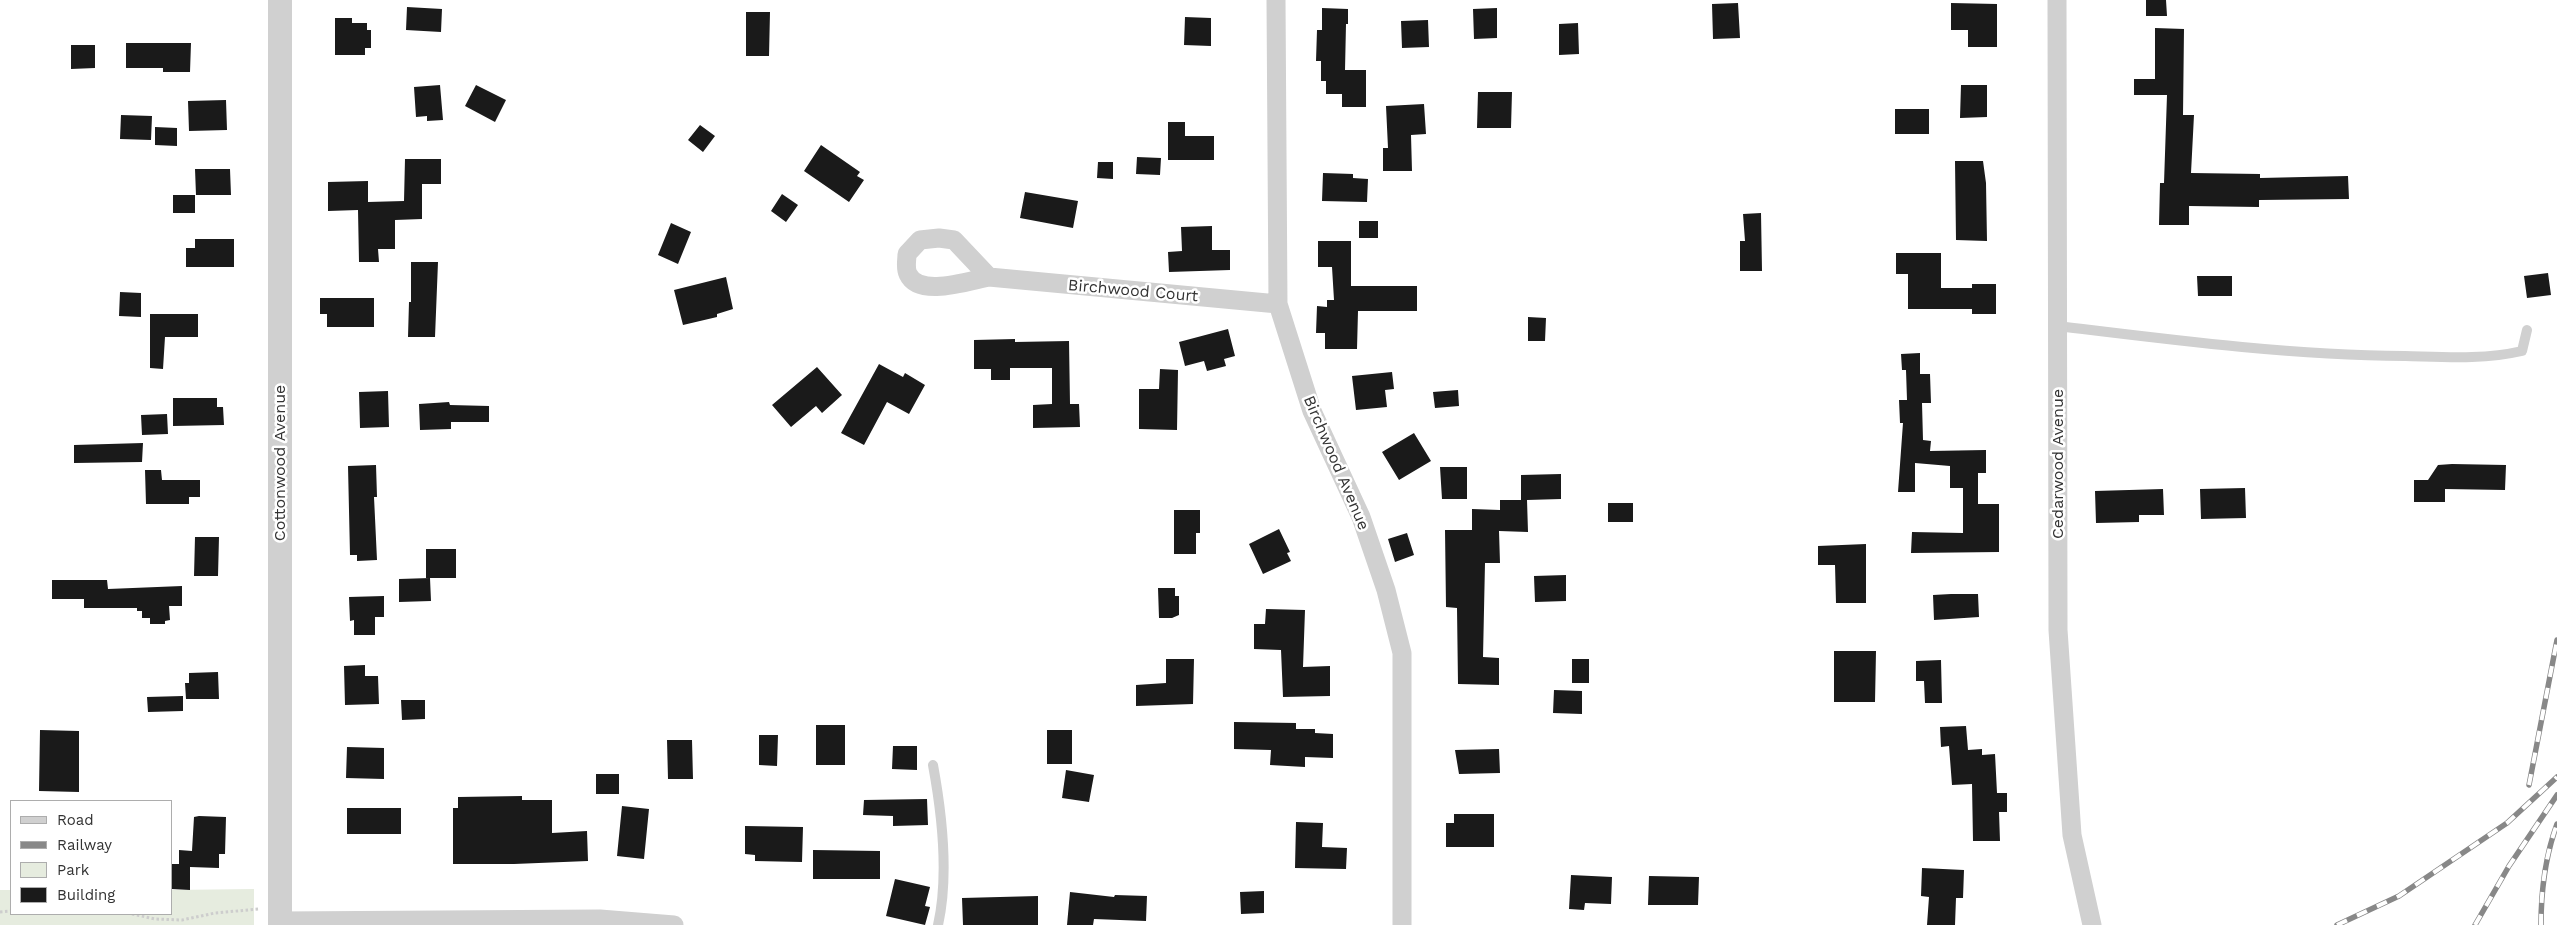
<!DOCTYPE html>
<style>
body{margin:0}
#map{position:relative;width:2557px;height:925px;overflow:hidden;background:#fff;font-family:"Work Sans",sans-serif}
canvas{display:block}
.legend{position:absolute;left:10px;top:800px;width:162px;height:115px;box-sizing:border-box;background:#fff;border:1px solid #adadad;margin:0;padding:6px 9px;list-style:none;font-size:15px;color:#333}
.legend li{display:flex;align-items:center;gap:10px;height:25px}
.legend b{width:25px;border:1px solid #adadad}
</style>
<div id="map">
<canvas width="2557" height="925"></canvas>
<ul class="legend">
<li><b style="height:6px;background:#d0d0d0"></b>Road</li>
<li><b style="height:6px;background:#888"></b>Railway</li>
<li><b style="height:14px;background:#e6ecdf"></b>Park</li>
<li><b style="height:14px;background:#1a1a1a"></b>Building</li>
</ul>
</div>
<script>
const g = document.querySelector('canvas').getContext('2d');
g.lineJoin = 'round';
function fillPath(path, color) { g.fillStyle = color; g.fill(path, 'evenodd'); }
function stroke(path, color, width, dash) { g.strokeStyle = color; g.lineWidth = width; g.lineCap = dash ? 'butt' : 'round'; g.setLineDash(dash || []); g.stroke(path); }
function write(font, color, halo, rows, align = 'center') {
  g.font = font + ' "Work Sans",sans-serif'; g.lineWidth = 5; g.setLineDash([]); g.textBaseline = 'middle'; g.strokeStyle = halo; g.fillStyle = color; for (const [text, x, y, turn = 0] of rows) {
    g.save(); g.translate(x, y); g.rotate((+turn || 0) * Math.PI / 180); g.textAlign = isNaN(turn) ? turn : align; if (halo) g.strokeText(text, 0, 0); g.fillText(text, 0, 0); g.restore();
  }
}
const green = new Path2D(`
 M254 889V925H0V890H11V914H171V890Z`);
const building = new Path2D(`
 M2146 0H2166L2167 16H2146Z
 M1738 3 1740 38 1713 39 1712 4Z
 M1951 3 1997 4V47H1968V30H1951Z
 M407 7 442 9 441 32 406 30Z
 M1322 8 1348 9V24H1346L1345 70H1366V107H1342V94H1326V81H1321V61H1316L1317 30H1322Z
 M1497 8V38L1474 39 1473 9Z
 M746 12H770L769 56H746Z
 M1185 17 1211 18V46L1184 45Z
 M335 18H352V23H367V30H371V48H365V55H335Z
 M1428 20 1429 47 1402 48 1401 21Z
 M1578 23 1579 54 1559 55V24Z
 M2155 28 2184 29 2183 115H2194L2191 173 2260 174V178L2348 176 2349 199 2259 200V207L2189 206V225H2159L2160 183H2164L2167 95H2134V79H2155Z
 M126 43H191L190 72H163V68H126Z
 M71 45H95V68L71 69Z
 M440 85 443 120 427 121V116L416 117 414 87Z
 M476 85 506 100 495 122 465 106Z
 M1961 85H1987V117L1960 118Z
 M1478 92H1512L1511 128H1477Z
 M226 100 227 130 189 131 188 101Z
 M1424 104 1426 134 1411 135 1412 171H1383V148H1388L1386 106Z
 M1895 109H1929V134H1895Z
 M121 115 152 116 151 140 120 139Z
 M1168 122H1185V136H1214V160H1168Z
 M700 125 715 136 703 152 688 140Z
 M155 127 177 128V146L155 145Z
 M821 145 860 172 857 176 864 180 849 202 804 171Z
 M1137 157 1161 158 1160 175 1136 174Z
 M405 159H441V184H422V219L395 220V249H378L379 262H359L358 210 328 211V182L368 181V202L404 201Z
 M1955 161H1983L1986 183 1987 241 1956 240Z
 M1098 162H1113V179L1097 178Z
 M195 169H230L231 195H196Z
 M1323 173 1353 174V178L1368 179 1367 202 1322 201Z
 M1025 192 1078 201 1073 228 1020 218Z
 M782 194 798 205 786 222 771 211Z
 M173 195H195V213H173Z
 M1761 213 1762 271H1740V241H1745L1743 214Z
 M1359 221H1378V238H1359Z
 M671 223 691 232 678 264 658 255Z
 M1212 226V250H1230V270L1169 272 1168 252 1182 251 1181 227Z
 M195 239H234V267H186V248H195Z
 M1318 241H1351V286H1417V311H1358L1357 349H1325V333H1316L1317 306 1327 307V300H1334L1332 267H1318Z
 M1896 253H1941V288H1972V284H1996V314H1972V309H1908V274H1896Z
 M411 262H438L435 337H408L409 302H411Z
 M2548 273 2551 295 2527 298 2524 276Z
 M2197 276H2232V296H2198Z
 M726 277 733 309 717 314V317L683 325 674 290Z
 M120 292 141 293V317L119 316Z
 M320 298H374V327H327V314H320Z
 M150 314H198V337H165L163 369 150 368Z
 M1528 317 1546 318 1545 341H1528Z
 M1228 329 1235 356 1224 359 1226 366 1207 371 1204 361 1185 366 1179 342Z
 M1015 339V342L1069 341 1070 404H1079L1080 427 1033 428V405L1052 404V368H1010V380H991V369H974V340Z
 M1920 353V374H1930L1931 403H1922L1923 440 1931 441 1930 451 1986 450V473H1978V504H1999V552L1911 553 1912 532 1963 533V488H1950V466L1915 463V492H1898L1903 423H1900L1899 400H1907L1906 370H1902L1901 354Z
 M879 364 903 377 905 373 925 385 909 414 887 402 864 445 841 433Z
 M817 367 842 395 822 413 816 406 791 427 772 405Z
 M1160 369 1178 370 1177 430 1139 429V389H1159Z
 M1392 372 1394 389 1385 390 1387 407 1356 410 1352 376Z
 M1458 390 1459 406 1435 408 1433 392Z
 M388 391 389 427 360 428 359 392Z
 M173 398H217V407H223L224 425 173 426Z
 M449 402 450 405 489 406V422H451V429L420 430 419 404Z
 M167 414 168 434 142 435 141 415Z
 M1414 433 1431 461 1399 480 1382 452Z
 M143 443 142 462 74 463V445Z
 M2452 464 2506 465 2505 490 2445 489V502H2414V480H2428L2438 465Z
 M376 465 377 497H374L377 560 357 561V555H350L348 466Z
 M1440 467H1467V499H1442Z
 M145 470H161L162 480H200V497H189V504H146Z
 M1561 474V499L1527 500 1528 532 1499 531 1500 563H1485L1483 657 1499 658V685L1458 684 1457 608 1446 607 1445 530H1472V509L1500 510V500H1521V475Z
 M2245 488 2246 518 2201 519 2200 489Z
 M2163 489 2164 515H2139V522L2096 523 2095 491Z
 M1608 503H1633V522H1608Z
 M1174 510H1200V533H1196V554H1174Z
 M1279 529 1290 552 1287 553 1291 561 1263 574 1249 544Z
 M1407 533 1414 555 1395 562 1388 539Z
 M195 537H219L218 576H194Z
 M1866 544V603H1836L1835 565H1818V546Z
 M426 549H456V578H426Z
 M1566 575V601L1535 602 1534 576Z
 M430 578 431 601 399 602V579Z
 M52 580H107L108 589 182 586V606H169L170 620 165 621V624H150V618H142V611H137V608H84V599H52Z
 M1158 588H1175V596H1179V615L1172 618H1159Z
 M1951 594H1978L1979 617 1934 620 1933 595Z
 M384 596V617H375V635H354V620L350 621 349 597Z
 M1266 609 1305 610 1303 667 1330 666V696L1283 697 1281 650 1254 649V624H1265Z
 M1834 651H1876L1875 702H1834Z
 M1166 659H1194L1193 704 1136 706V685L1166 683Z
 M1572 659H1589V683H1572Z
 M1941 660 1942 703H1925L1924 681H1916V661Z
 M365 665V676H378L379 704 345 705 344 666Z
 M218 672 219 699H186L185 683H189V673Z
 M1554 690 1582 691V714L1553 713Z
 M183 696V711L148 712 147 697Z
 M401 700H425V719L402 720Z
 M1234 722 1296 723V729H1315V733L1333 734V758L1305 757V767L1270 765 1271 750 1234 749Z
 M816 725H845V765H816Z
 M1966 726 1968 750 1982 749V755L1995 754 1997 793H2007V812H1999L2000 841H1973L1972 784 1952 785 1949 746 1941 747 1940 727Z
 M40 730 79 731V792L39 791Z
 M1047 730H1072V764H1047Z
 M759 735H778L777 766 759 765Z
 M667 740H692L693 779H668Z
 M893 746H917V770L892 769Z
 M347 747 384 748V779L346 778Z
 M1499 749 1500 773 1459 774 1455 750Z
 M1066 770 1094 775 1089 802 1062 798Z
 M596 774H619V794H596Z
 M522 796V800H552V833L587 831 588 861 514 864H453V808H458V797Z
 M927 799 928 825 893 826V816L863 815 864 800Z
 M622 806 649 809 644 859 617 856Z
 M347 808H401V834H347Z
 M1454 814H1494V847H1446V823H1454Z
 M199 816 226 817 225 854H219V868L190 867V890L171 889V864H179V850L192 851 194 817Z
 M1296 822 1323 823 1322 847 1347 848 1346 869 1295 868Z
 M745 826 803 827 802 862 755 861V855L745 854Z
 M813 850 880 851V879H813Z
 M1922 868 1964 870 1963 898H1956L1955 925H1927L1929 897 1921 896Z
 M1571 875 1612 877 1611 904 1585 903 1584 910 1569 909Z
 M1649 876 1699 877 1698 905H1648Z
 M895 879 930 887 925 906 930 907 925 925 886 916Z
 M1264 891V913L1241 914 1240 892Z
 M1070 892 1114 897 1115 895 1147 896 1146 921 1094 919 1093 925H1067Z
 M1038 896V925H963L962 898Z`);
const path = new Path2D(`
 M0 912 11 911
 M132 914 155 919 182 920 215 913 259 909`);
const service = new Path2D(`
 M2058 326C2173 340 2288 355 2405 356 2444 357 2483 360 2522 351L2527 330
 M933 765C942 814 949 876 938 925`);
const minor = new Path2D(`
 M1276 0 1278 304 1312 411 1361 517 1386 590 1402 653V925
 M2057 0 2058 630 2072 835 2092 925
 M989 277C968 281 919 298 908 274 905 268 907 260 907 254L920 240 939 238 954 240 989 277 1278 304
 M280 921 600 919 674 925`);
const tertiary = new Path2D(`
 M280 0V925`);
const rail = new Path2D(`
 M2529 785 2557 640
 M2337 925 2399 896 2507 823 2557 777
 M2475 925 2509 866 2557 795
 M2541 925C2541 890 2545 857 2557 824`);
const streetNames = [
 ["Birchwood Court",1133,291,5],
 ["Cottonwood Avenue",280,463,-90],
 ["Birchwood Avenue",1336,463,67],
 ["Cedarwood Avenue",2058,464,-90]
];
fillPath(green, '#e6ecdf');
fillPath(building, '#1a1a1a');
stroke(path, '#cdcdcd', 3, [2.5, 2.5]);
stroke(service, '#d0d0d0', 10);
stroke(minor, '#d0d0d0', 19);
stroke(tertiary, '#d0d0d0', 24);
stroke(rail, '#888', 5.5);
stroke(rail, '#fff', 4, [11]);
write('16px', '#333', '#fff', streetNames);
</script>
